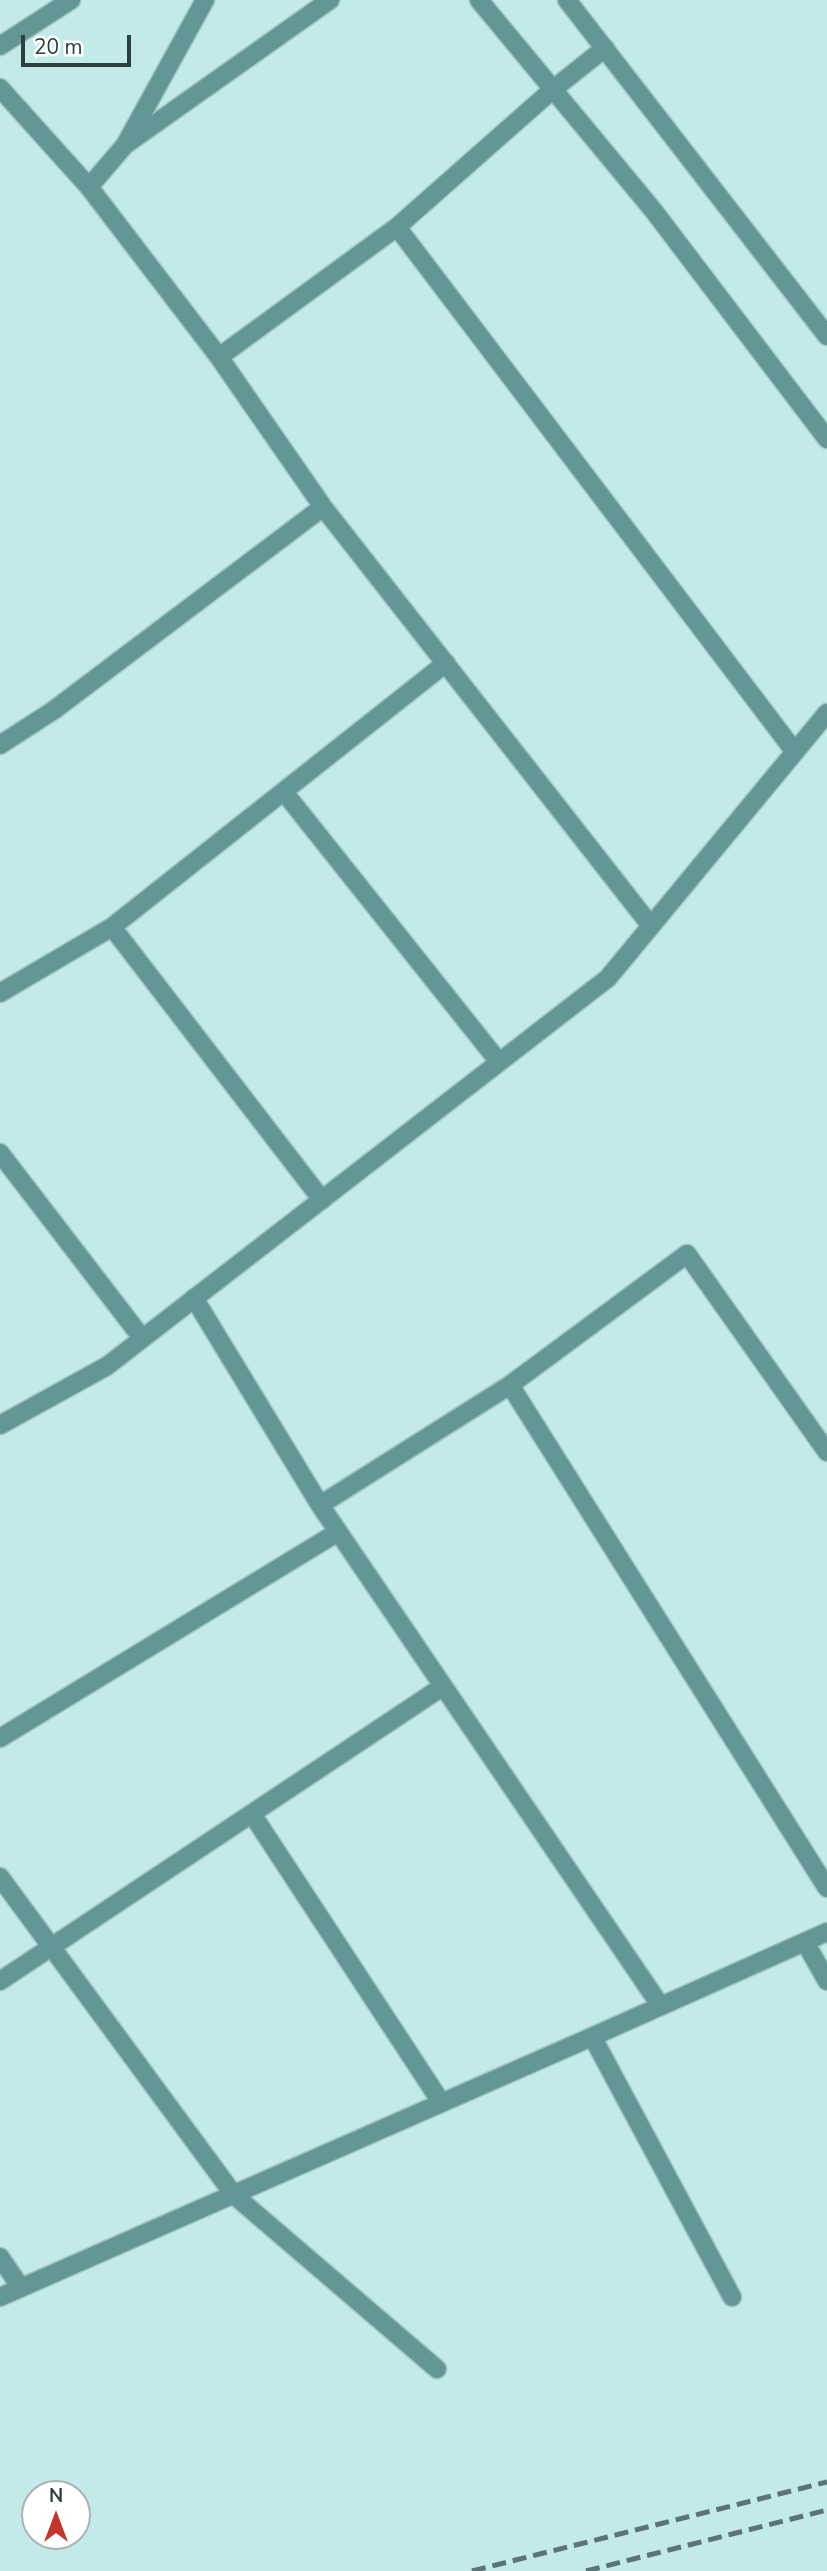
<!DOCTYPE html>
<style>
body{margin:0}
#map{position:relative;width:827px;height:2571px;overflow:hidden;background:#c1eae8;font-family:"Nunito Sans",sans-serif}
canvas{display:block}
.north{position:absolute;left:21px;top:2480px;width:70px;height:70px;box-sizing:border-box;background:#fff;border:2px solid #abb2b2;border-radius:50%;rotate:0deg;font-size:19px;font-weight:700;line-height:28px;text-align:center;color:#2e3e3e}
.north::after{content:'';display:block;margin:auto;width:24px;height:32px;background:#c3352c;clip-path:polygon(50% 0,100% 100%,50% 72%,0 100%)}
.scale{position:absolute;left:21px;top:35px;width:110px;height:32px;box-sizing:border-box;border:4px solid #2e3e3e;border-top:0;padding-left:9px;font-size:21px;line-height:24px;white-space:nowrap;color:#2e3e3e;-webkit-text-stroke:5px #fff;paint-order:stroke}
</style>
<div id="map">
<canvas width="827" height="2571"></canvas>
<div class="north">N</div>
<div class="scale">20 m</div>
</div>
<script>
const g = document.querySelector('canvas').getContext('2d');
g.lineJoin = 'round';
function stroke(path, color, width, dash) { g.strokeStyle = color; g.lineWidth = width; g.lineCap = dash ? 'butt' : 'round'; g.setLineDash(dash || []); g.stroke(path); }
const minor = new Path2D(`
 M479 0 653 210 827 439
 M567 0 827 336
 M0 46 71 0
 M0 88 89 187 219 357 323 507 651 926
 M125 145 330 0
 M89 187 125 145 205 0
 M397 227 795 752
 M219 357 397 227 551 91 605 48
 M0 745 54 710 323 507
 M284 792 499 1062
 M112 927 322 1200
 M0 993 112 927 446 663
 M0 1153 142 1338
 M194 1298 320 1505 660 2005
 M510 1385 827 1888
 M0 1425 107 1366 608 978 827 713
 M320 1505 510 1385 687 1254 827 1452
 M0 1738 338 1532
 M252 1814 441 2102
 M0 1877 234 2195 437 2369
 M805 1942 827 1981
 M0 1981 442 1687
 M593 2038 732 2297
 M0 2257 21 2288
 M0 2297C277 2177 552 2055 827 1932`);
const rail = new Path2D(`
 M472 2571 827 2482
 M586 2571 827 2510`);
stroke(minor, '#a1c4c3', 21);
stroke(minor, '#639795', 18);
stroke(rail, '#5c7473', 5, [14, 7]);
</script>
